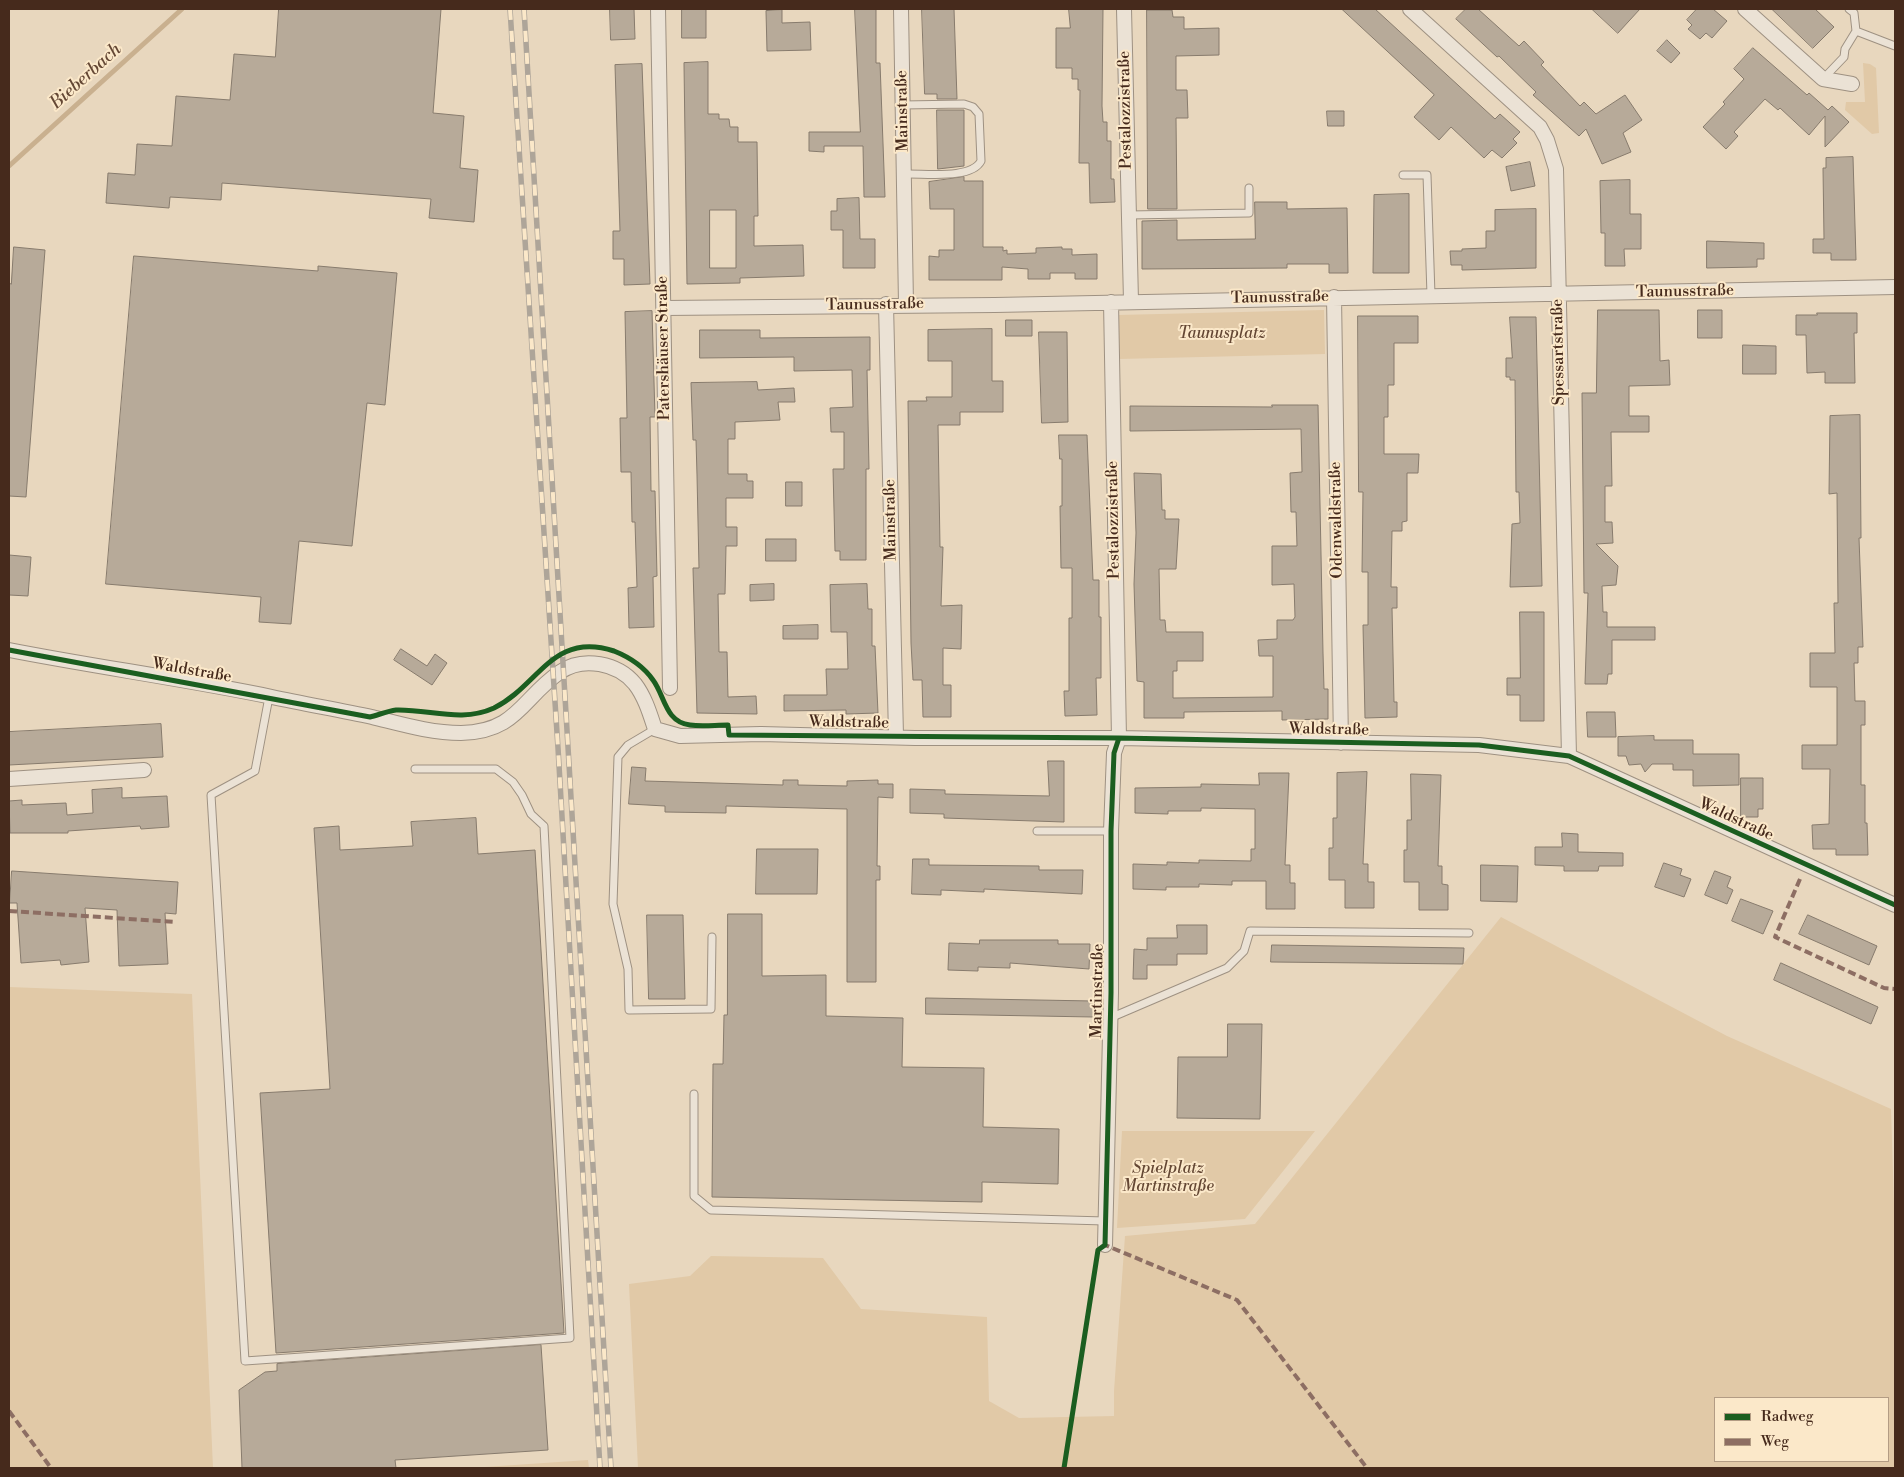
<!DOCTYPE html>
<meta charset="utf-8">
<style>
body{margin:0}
#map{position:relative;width:1904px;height:1477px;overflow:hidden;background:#e8d7be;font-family:"Libre Bodoni",serif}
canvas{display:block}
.frame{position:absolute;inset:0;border:10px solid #462a1c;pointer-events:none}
.legend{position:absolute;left:1714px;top:1397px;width:175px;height:65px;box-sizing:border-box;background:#fbe8c9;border:1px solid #b39c84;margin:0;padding:6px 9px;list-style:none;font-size:15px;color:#462a1c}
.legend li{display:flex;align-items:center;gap:10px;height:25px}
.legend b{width:25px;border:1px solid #b39c84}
</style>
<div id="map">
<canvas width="1904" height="1477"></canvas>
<div class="frame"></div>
<ul class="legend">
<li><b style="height:6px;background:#1b5e20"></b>Radweg</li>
<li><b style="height:6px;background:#8d6e63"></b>Weg</li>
</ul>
</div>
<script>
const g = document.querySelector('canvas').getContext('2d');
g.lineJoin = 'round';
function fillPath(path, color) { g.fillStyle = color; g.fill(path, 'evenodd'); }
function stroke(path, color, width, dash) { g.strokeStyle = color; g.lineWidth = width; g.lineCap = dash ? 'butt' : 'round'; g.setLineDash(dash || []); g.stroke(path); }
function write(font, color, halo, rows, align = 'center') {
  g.font = font + ' "Libre Bodoni",serif'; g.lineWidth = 4; g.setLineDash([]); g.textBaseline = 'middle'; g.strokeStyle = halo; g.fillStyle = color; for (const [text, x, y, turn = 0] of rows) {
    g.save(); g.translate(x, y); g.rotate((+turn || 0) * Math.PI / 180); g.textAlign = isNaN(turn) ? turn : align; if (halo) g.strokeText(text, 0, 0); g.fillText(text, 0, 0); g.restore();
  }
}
const green = new Path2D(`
 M1863 63 1870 64 1876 68 1879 133 1872 134 1845 110 1846 102H1865Z
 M1324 310 1325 354 1119 359 1118 315Z
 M1501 917 1727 1036 1891 1109 1895 1237V1468H638L629 1284 690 1276 711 1256 823 1258 861 1309 987 1317 989 1401 1019 1418 1114 1416V1391L1125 1236 1255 1224ZM1888 1398V1461H1715V1398Z
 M9 987 192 994 213 1468H9Z
 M1122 1131H1315L1245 1219 1117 1228Z
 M588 1460 589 1468H470Z`);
const stream = new Path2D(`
 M9 166 182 9`);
const building = new Path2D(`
 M279 9H441L433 113 464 116 460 168 478 170 474 222 429 218 431 199 222 183 221 200 170 197 169 208 106 203 108 173 135 175 137 144 172 146 176 96 230 100 234 54 275 57Z
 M610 9H634L635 39 611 40Z
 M682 9H706V38H682Z
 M855 9H876V63H880L885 197H864L863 146H824V152L809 151V132H860Z
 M922 9H954L957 99H937V94H925Z
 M1069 9H1103L1102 106 1103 122H1107V141H1111V179H1114L1115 202 1090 203 1089 163H1079L1080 90H1078V79H1072V68H1056V28H1070Z
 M1342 9H1375L1495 119 1500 114 1520 132 1513 139 1517 143 1502 158 1492 150 1484 158 1451 127 1439 140 1414 117 1434 95Z
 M1466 9H1478L1519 46 1524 41 1544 62 1541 65 1580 106 1584 102 1596 114 1625 95 1642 120 1623 133 1631 152 1602 164 1586 129 1579 136 1533 95 1536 92 1499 56 1497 57 1456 19Z
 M1592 9H1640L1618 33Z
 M1697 9H1713L1727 21 1712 38 1706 33 1700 39 1688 29 1692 25 1687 20Z
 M1772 9H1815L1834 27 1813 48Z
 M782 10V23L810 22 811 50 767 51 766 11Z
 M1147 10H1172L1173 17H1184V29L1219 28V55L1176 56V90H1187L1188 118H1176L1177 209H1148Z
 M1667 40 1680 53 1671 63 1657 51Z
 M1753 48 1807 95 1809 93 1828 110 1832 106 1849 122 1825 147V116L1809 135 1780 108 1778 110 1765 99 1734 132 1738 136 1726 149 1703 127 1725 104 1723 102 1744 79 1734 69Z
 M708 62V114H719V119H729L730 127H738V142H757L758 216H754V246L803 245 804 276 740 278V283L687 284 684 63ZM710 210H736V268H710Z
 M642 64 650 284 624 285V259H613V231H620L615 65Z
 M937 110H964V166L938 169Z
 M1327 111H1344V126H1328Z
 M1853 157 1856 260H1831V253H1813V239H1824L1823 168H1826V158Z
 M1530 162 1535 186 1511 191 1506 167Z
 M964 177V181H983V247H1003V251L1007 250V254L1036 253V248L1062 247V249H1072V255L1097 254V279H1075V273H1050V279H1028V269L1002 267V280H929V256L939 257V250H954V209H930L929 182Z
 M1630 180V214H1641V249H1624L1625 266H1605V233H1601L1600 181Z
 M1409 194V273H1373L1374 195Z
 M859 198 860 239H875V268H843V230H831V211H837V199Z
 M1255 202H1287V209L1347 208 1348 273H1329V264H1287V268L1142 269V221L1177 220V240L1255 239Z
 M1536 209V268L1462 270V265H1451L1450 251H1462V249L1486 248V231H1495V210Z
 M1707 241 1764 243V259H1757V267L1707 268Z
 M14 247 45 250 26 497 9 496V283L11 284Z
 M134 256 318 271V266L397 273 385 405 367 403 352 546 299 541 291 624 259 622 261 597 106 584Z
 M1598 310H1659L1660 361 1669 360 1670 385 1629 386V416H1649V432H1611L1612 486H1605V522H1612L1613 543 1596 544 1618 566 1616 585 1602 586 1603 612H1607V627H1655V640H1612V674H1608L1607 684H1585L1588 593H1584L1582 393H1596Z
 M1698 310H1722V338H1698Z
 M652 311 655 417H650L651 491H655L657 576 653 577 654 627 629 628 628 588 637 587 635 522H632L631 472H621L620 418H627L625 312Z
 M1817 313H1857V333H1854L1855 383H1825V372L1807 373 1806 335H1796V315H1817Z
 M1358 316H1418V343H1394V385H1388V417H1384V454H1419L1418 473H1407V521L1402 522V531H1392L1391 587H1397V608H1392L1394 702H1397V717L1365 718 1363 625H1368V572H1362L1363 492H1359Z
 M1510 317H1536L1542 586 1510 587 1512 524 1520 523 1519 492H1516L1515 380H1510V377H1506V358H1512Z
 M1006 320H1032V336H1006Z
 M992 329V381H1003V412H960V425H938L940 547H943L941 606 962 605 961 649 943 648V685H951V717H923L922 680H913L911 643 908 401H927L926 397H952V361H928V330Z
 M700 330H760V338L870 337V370H867L869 469H866V560H840V551H835L833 469H844V432H831L830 408 853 407 852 370 794 371V357L700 358Z
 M1039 332H1067L1068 422 1042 423Z
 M1743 345 1776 346V374H1743Z
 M757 382 758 390 794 388 795 402H778L780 420 735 422V439H728V474H747V481H753V498H726V527H737V546H726L725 594H718L719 652H727L728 697 756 696 757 714 697 713 693 568H699L697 475 696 440H693L691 383Z
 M1272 405H1318L1323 653 1324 689H1328V719L1282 720V711L1184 712V718H1144V682L1137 681 1134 584 1136 533 1134 473 1161 474 1162 510H1165V519H1179L1176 569H1159L1160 620H1165L1166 632H1203V661H1177V671H1173V698L1273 697V656H1259L1258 640 1277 639V620H1293L1295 617 1294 584 1272 585V546H1297L1296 512H1291L1290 473 1302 472 1301 429 1130 431V406L1272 407Z
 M1860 415 1861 538H1859L1863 647H1858V663H1854L1855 701H1865V725H1861V785H1865V823H1867L1868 855H1836V849H1813L1812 825 1829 824 1830 769H1802V745H1837V687H1810V653H1835L1834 603H1838L1837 493 1829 494 1830 416Z
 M1059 435H1087L1093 580H1099V617H1101V678H1096L1097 715 1065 716 1064 691H1069V618H1072V568H1061L1060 506H1062V459H1060Z
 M786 482H802V506H786Z
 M766 539H796V561H766Z
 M9 555 31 557 28 596 9 595Z
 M774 584V600L750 601V585Z
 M867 584 868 609H872V646H875L878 713 846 714V710L784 711V695H827L826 669H848L847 632H831L830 585Z
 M1520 612H1544V721H1520V695H1507V678H1520Z
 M818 625V639H783V626Z
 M401 649 427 666 435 654 447 663 432 685 394 660Z
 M1587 712H1615L1616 737H1588Z
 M161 724 163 757 9 765V732Z
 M1654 736V740H1693V754H1739V785L1693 786V770H1673V764H1652L1645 772 1641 764 1629 765 1626 756H1618V737Z
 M1048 761H1064V822L944 818V814L910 813V789L945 790V794L1049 796Z
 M632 767 646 768 645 781 783 785V780H798V785L847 786V781L878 780V784H893V798L878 797 877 866H880V880H876V982H847V809L726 806V813L665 812V806L629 804Z
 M1367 772 1363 864H1368V882H1374V908H1345V880H1329V848H1333V818H1337V773Z
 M1259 773H1289L1285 865H1290V883H1295V909H1266V881H1232V885L1199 884V887H1166V890L1133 889V864L1167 865V862L1199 863V860L1251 861V849H1255V809L1201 808V811H1168V814L1135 813V788L1201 787V784L1259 785Z
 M1411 774 1441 775 1438 866H1442V884L1448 885V910H1419V882H1404V850H1407V820H1411Z
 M1741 778H1763V809H1758V817H1741Z
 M122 788V798L167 796 169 827 141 829 140 826 68 831V833H10L9 801 22 800V805L66 803 67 815 93 813 92 790Z
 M476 818 478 854 535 850 564 1333 276 1353 260 1093 330 1089 314 828 339 826 340 850 413 846 411 822Z
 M1562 833 1578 834V852L1623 853V866H1599L1598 871H1564V866L1535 865V847H1562Z
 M757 849H818L817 894H756Z
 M913 859H929V865L1039 866V870H1083L1082 894 984 889V892L941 890V895L912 894Z
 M1664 863 1682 869 1680 875 1691 879 1684 897 1655 887Z
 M1481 865 1518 866 1517 902 1481 901Z
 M12 871 178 882 176 914 165 913 168 964 119 966 117 910 85 908 89 962 61 965 60 960 21 963 17 903H10Z
 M1715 871 1731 877 1727 887 1733 890 1727 904 1705 895Z
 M1741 899 1773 911 1763 934 1732 921Z
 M728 914H762V976L826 975V1016L903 1018 902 1067 984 1068 983 1127 1059 1129 1058 1184 982 1182V1202L712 1197 713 1064H723L724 1015H727Z
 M647 915H683L685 999H649Z
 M1808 915 1877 946 1869 965 1799 934Z
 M1177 925H1207V954H1177V965H1147V979H1133L1134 949 1147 950V938H1177Z
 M980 940H1058V944H1090L1089 969 1010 963V968L978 967V971L948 970 949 943 979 944Z
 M1272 945 1464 948 1463 964 1271 962Z
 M1781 963 1878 1007 1871 1024 1774 980Z
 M926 998 1093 1001V1017L926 1014Z
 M1228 1024H1262L1260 1119 1177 1118 1178 1057H1227Z
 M541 1345 548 1450 395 1460 396 1468H242L239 1390 265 1372 277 1371V1364Z`);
const lane = new Path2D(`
 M1849 9 1854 13 1856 31 1895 46
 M1823 79 1844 57 1845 49 1856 31
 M903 105 964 104 973 107 979 114 981 161C971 180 924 173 904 174
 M1403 175H1427L1431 295
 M1129 215 1249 213V188
 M269 697 255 771 211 795 245 1361 570 1338 544 826 531 814 522 795 513 782 496 769H415
 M655 729 628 745 618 757 613 904 628 969 629 1010 711 1009 712 937
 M1037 831H1111
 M1110 1018 1227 968 1244 951 1250 931 1469 933
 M694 1094V1196L711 1210 1105 1221`);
const street = new Path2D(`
 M658 9 670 688
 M901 9 906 304
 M1124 9 1131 301
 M1410 9 1540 127 1547 140 1556 169 1569 756
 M1745 9 1823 79 1852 84
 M1334 297 1341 743
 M886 304 896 736
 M664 308 995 305 1895 287
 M9 650C96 667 185 679 272 697 305 704 339 710 372 717 401 724 431 733 461 733 517 732 522 698 560 672 583 656 618 663 635 684 645 697 650 714 655 729L680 736 761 734 915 738H1119L1479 745 1569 756 1895 905
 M9 779 144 770
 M1105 1245 1111 993V831L1114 753 1119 738 1111 302`);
const rail = new Path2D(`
 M510 9 558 748 600 1468
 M524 9 611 1468`);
const quiet = new Path2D(`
 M1800 879 1775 937 1884 988 1895 989
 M9 911 175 922
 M1102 1247 1105 1245 1237 1300 1367 1468
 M9 1411 51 1468`);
const cycleway = new Path2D(`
 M9 650 370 717C378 715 388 711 396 710 430 709 461 723 494 708 539 686 552 631 614 651 629 657 644 667 653 680 665 696 665 722 690 725 702 727 715 725 728 725L729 735 1119 738 1479 745 1569 756 1895 905
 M1064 1468 1098 1250 1105 1245 1111 993V831L1114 753 1119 738`);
const streetNames = [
 ["Pestalozzistraße",1126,110,-91],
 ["Mainstraße",903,111,-91],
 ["Taunusstraße",1685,292,-1],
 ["Taunusstraße",1280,298,-1],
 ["Taunusstraße",875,305,-1],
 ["Patershäuser Straße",664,348,-91],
 ["Spessartstraße",1559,352,-91],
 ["Mainstraße",891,520,-91],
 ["Pestalozzistraße",1114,520,-91],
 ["Odenwaldstraße",1337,520,-91],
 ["Waldstraße",192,671,10],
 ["Waldstraße",849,723,1],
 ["Waldstraße",1329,730,1],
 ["Waldstraße",1736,820,25],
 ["Martinstraße",1098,991,-89]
];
const parkNames = [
 ["Taunusplatz",1222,334],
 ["Spielplatz",1168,1169],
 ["Martinstraße",1168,1187]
];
const waterNames = [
 ["Bieberbach",86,77,-42]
];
fillPath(green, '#e1c9a7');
stroke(stream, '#c9b08f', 5);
fillPath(building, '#b7aa99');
stroke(building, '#877b6d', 1);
stroke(lane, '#9e9182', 9);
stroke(street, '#9e9182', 16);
stroke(lane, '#ebe2d5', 7);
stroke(street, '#ebe2d5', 14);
stroke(rail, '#aea599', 5.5);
stroke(rail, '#fbe8c9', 4, [11]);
stroke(quiet, '#8d6e63', 4, [8, 4]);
stroke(cycleway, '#1b5e20', 5);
write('16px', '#462a1c', '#fbe8c9', streetNames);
write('italic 16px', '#644734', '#fbe8c9', parkNames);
write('italic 18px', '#644734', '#fbe8c9', waterNames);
</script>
